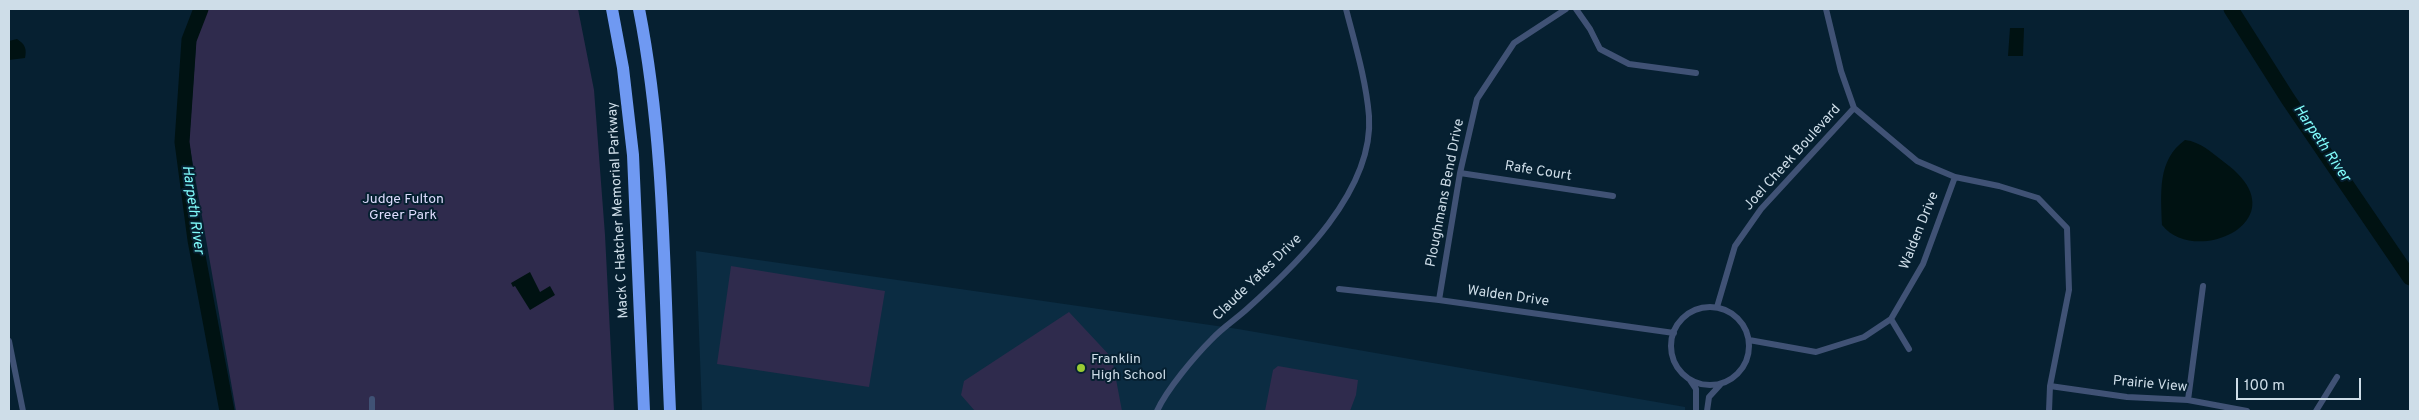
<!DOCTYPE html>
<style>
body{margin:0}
#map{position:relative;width:2419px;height:420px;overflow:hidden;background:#062031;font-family:Overpass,sans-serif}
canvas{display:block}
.frame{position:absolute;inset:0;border:10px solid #cedde8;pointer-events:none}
.scale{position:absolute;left:2236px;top:378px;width:125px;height:22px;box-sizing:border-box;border:2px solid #cedde8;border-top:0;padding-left:6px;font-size:15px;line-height:18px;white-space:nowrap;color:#cedde8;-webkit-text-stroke:4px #062031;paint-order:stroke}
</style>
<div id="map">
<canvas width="2419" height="420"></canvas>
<div class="frame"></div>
<div class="scale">100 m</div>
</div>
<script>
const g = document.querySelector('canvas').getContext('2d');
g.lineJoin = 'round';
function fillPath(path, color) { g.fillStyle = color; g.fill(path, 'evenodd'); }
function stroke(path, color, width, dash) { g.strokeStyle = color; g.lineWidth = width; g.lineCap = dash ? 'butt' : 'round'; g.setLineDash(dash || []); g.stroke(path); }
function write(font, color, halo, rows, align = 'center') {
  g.font = font + ' Overpass,sans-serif'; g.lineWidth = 4; g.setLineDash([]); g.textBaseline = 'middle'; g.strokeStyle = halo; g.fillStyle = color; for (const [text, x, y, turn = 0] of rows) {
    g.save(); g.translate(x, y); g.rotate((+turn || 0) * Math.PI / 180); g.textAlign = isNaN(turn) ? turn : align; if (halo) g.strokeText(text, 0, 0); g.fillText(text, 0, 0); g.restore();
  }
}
const built = new Path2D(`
 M696 251 1238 329 1685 407V411H702Z`);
const green = new Path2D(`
 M201 9H578L594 90 605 235 614 411H236L189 142 198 17Z
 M731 266 885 291 869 387 717 364Z
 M1069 312 1112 358 1122 411H975L961 395 964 381Z
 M1278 366 1358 380 1356 395 1350 411H1265L1273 370Z`);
const water = new Path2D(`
 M2010 28H2024L2023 56H2008Z
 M17 39C25 44 27 49 25 58L9 60V41Z
 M2185 140C2201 142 2211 152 2224 162 2303 219 2196 268 2162 225 2161 193 2157 160 2185 140Z
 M530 272 540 292 550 286 555 295 530 310 515 286 513 287 511 283Z`);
const river = new Path2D(`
 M201 9 189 40 182 142 195 240 227 411
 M2231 9 2288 99 2410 278`);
const street = new Path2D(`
 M1576 9 1590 29 1600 49 1629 64 1696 73
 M1826 9 1841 71 1854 108 1917 161 1955 177 1999 186 2038 198 2067 228 2069 290 2050 386 2049 411
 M1460 173 1613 196
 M1339 289 1439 300 1674 333
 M1439 300 1460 173 1477 99 1514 43 1566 9
 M1717 307 1735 246 1761 209 1854 108
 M1671 346a39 39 0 1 1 78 0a39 39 0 1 1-78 0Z
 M1891 319 1909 349
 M1749 340 1816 352 1864 337 1891 319 1923 264 1955 177
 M9 341 23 411
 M1690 380 1696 389V411
 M2050 386 2127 397 2188 400 2247 411
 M2188 400 2203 286
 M372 411V399
 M1157 411C1167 389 1195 356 1212 339 1222 328 1236 319 1247 309 1297 264 1374 191 1369 116 1366 80 1355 44 1346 9
 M1707 411 1709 397 1720 385
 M2316 411 2337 377`);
const highway = new Path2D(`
 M612 9 623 68 633 155 644 411
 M639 9C665 141 664 277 670 411`);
const markers = [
 [1081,368,5,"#9acb34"]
];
const streetNames = [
 ["Joel Cheek Boulevard",1793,158,-48],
 ["Rafe Court",1538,172,9],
 ["Ploughmans Bend Drive",1446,193,-79],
 ["Mack C Hatcher Memorial Parkway",619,210,-93],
 ["Walden Drive",1920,231,-68],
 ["Claude Yates Drive",1258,278,-44],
 ["Walden Drive",1508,297,8],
 ["Prairie View",2150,385,5]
];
const parkNames = [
 ["Judge Fulton",403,200],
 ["Greer Park",403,216]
];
const poiNames = [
 ["Franklin",1091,360],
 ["High School",1091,376]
];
const waterNames = [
 ["Harpeth River",2321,144,56],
 ["Harpeth River",192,210,82]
];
fillPath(built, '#0b2c42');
fillPath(green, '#2f2b4d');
fillPath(water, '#001212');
stroke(river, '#001212', 15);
stroke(street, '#405275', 6);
stroke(highway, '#6f99f2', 12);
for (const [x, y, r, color] of markers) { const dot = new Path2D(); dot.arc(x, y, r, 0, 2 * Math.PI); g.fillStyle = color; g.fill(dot); stroke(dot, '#062031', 2); }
write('14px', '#cedde8', '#062031', streetNames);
write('14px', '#dddcfd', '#062031', parkNames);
write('14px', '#cedde8', '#062031', poiNames, 'left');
write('italic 15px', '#80fbfb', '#062031', waterNames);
</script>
